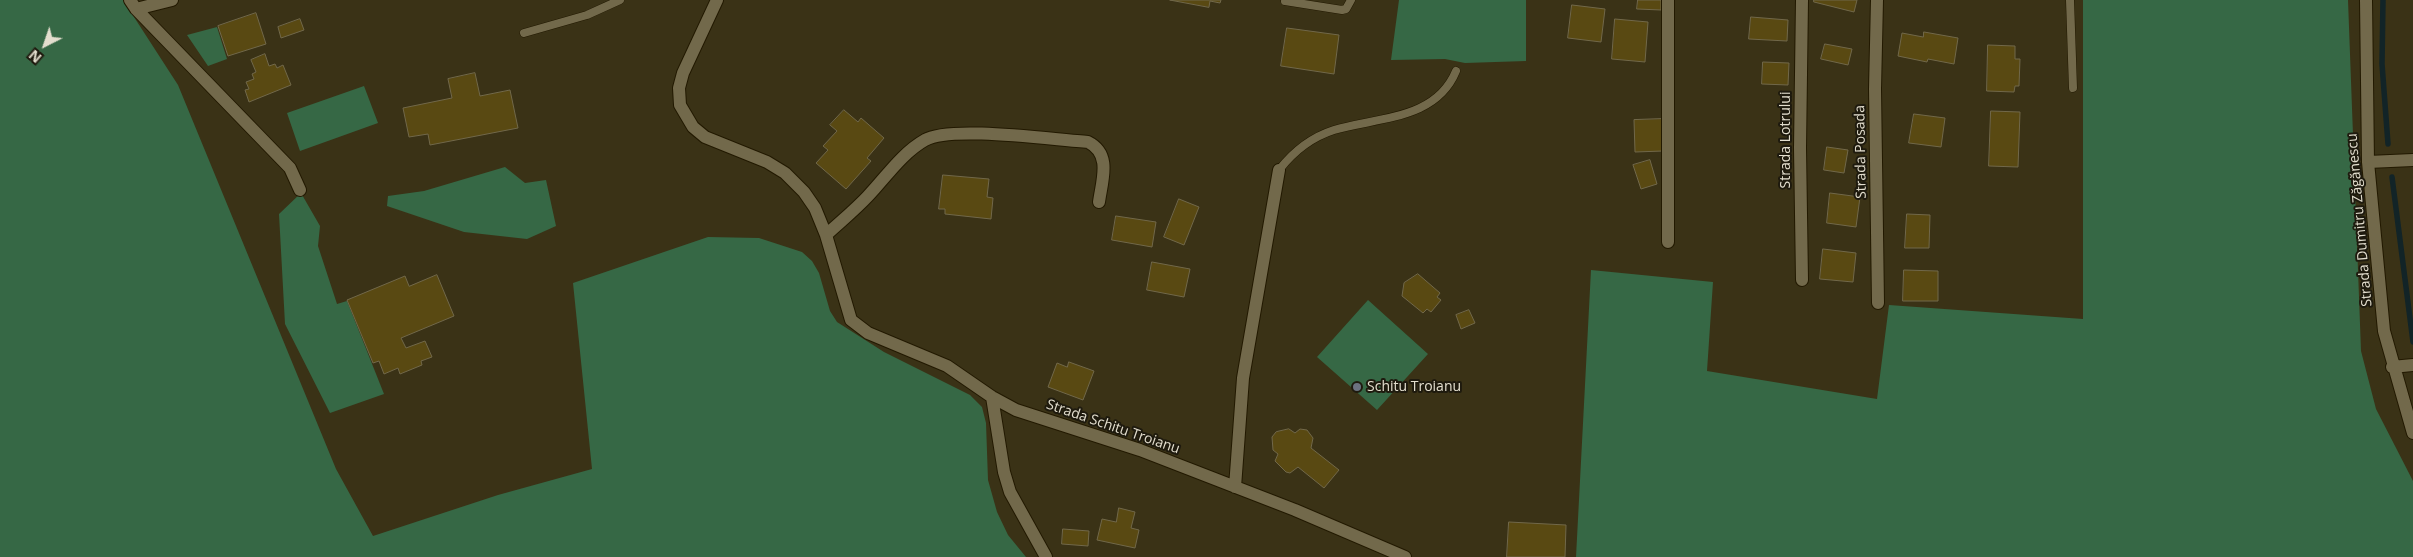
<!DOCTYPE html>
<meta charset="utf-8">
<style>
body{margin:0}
#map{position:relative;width:2413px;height:557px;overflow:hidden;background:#3a3216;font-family:"Open Sans",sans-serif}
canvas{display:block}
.north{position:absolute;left:20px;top:20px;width:50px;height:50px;-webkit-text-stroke:4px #1e1a0e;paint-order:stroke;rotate:221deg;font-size:14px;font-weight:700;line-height:20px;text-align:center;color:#e3dece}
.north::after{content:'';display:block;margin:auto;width:18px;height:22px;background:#e3dece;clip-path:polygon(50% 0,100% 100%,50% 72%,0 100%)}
</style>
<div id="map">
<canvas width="2413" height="557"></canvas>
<div class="north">N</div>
</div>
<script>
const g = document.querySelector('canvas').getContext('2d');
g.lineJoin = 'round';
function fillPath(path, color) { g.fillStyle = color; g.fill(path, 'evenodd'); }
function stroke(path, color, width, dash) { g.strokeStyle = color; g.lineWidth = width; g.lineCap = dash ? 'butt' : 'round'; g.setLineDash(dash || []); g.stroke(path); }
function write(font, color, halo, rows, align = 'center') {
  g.font = font + ' "Open Sans",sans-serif'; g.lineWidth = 4; g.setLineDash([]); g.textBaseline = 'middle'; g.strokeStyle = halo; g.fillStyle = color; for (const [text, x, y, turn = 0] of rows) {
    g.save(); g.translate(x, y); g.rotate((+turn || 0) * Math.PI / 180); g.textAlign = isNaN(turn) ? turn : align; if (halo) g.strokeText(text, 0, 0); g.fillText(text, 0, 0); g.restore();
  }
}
const green = new Path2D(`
 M0 0H123L178 85 336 469 373 536 498 495 592 469 573 283 708 237 759 238 802 252 812 261 819 273 830 311 837 322 884 352 970 395 982 407 986 423 988 480 997 512 1008 535 1026 557H0Z
 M1399 0H1526V61L1465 63 1445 59 1391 60Z
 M2083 0H2348L2361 351 2376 409 2413 481V557H1576L1591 270 1713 282 1707 371 1877 399 1889 305 2083 319Z
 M217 27 227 59 208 66 187 35Z
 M364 86 378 123 300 151 287 113Z
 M505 167 525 183 546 180 556 226 527 239 464 232 387 206 388 196 424 191Z
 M301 193 320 226 318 246 337 304 347 301 384 394 330 413 285 324 279 214Z
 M1368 300 1428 354 1377 410 1317 357Z`);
const stream = new Path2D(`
 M2383 0 2382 64 2388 144
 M2392 177 2413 342`);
const building = new Path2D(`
 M1170 0H1221L1220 3 1210 1 1209 7Z
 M1638 0H1661V10L1637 9Z
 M1814 0H1857L1854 12 1814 2Z
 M1572 5 1605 9 1601 42 1568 38Z
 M256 13 266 44 228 56 218 26Z
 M1751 17 1788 20 1787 41 1749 39Z
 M300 19 304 30 281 38 278 27Z
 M1615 19 1648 22 1645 62 1612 59Z
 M1287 28 1339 35 1334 74 1281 66Z
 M1924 32 1958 38 1954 64 1928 59 1927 62 1898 56 1902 33 1923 37Z
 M1825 44 1852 49 1848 65 1821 59Z
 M1988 45 2015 46V59H2020L2019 86H2015L2014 92 1987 91Z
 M265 54 269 66 275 64 277 68 283 65 291 85 249 102 245 90 249 89 246 82 254 79 252 74 256 72 251 60Z
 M1763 62 1789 63 1788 85 1762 84Z
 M475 73 480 96 510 90 518 128 430 145 428 134 409 137 403 108 452 98 448 79Z
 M844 110 858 122 861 118 884 138 867 158 871 161 846 189 816 163 828 150 823 146 837 131 830 125Z
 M1991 111 2020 112 2018 167 1989 166Z
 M1914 114 1945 118 1941 147 1909 143Z
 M1662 119 1663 151 1635 152 1634 120Z
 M1827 147 1848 150 1844 173 1824 170Z
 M1650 160 1657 184 1641 189 1633 165Z
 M943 175 989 179 987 197 993 198 991 219 945 214V209H939Z
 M1830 193 1860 197 1856 227 1827 223Z
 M1179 199 1199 207 1184 245 1164 237Z
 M1907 214 1930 215 1929 248H1905Z
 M1116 216 1156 222 1152 247 1112 240Z
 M1823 249 1856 253 1853 282 1820 279Z
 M1152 262 1190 269 1184 297 1147 290Z
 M1904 270 1938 271V301H1903Z
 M1418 274 1440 293 1437 297 1441 300 1431 312 1427 309 1423 313 1402 296 1404 283Z
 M437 275 454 316 401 338 406 348 425 341 432 357 421 361 422 365 400 374 398 368 384 374 379 361 373 363 347 300 405 276 409 286Z
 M1469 310 1475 323 1461 329 1456 315Z
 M1069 362 1094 371 1083 400 1048 387 1057 363 1067 367Z
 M1289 429 1295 433 1300 429 1307 430 1313 438 1311 448 1339 470 1324 488 1298 467 1290 473 1286 472 1275 461 1278 454 1273 450 1272 437 1276 432Z
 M1119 508 1135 512 1131 528 1139 530 1135 548 1097 540 1102 519 1116 522Z
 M1509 522 1566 525 1565 557H1507Z
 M1063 529 1089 531 1088 546 1062 544Z`);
const lane = new Path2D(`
 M2070 0 2073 88
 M1285 1 1342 10 1346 9 1351 0
 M524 33 587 15 620 0
 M1279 170C1293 152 1312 137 1334 130 1378 117 1436 120 1456 71`);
const street = new Path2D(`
 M130 0 136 9 290 168 300 190
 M717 0 683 73 679 88 680 105 693 127 705 137 767 162 785 173 804 192 815 208 826 235 851 320 868 333 947 366 992 397 1016 410 1140 450 1295 510 1405 557
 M1668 0V242
 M1802 0 1800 148 1802 280
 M1877 0 1875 89 1878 303
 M2366 0 2368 162 2384 331 2413 433
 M136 9 172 0
 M2368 162 2413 160
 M826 235C840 222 855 210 868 196 886 177 902 153 925 140 950 125 1054 140 1088 142 1112 154 1102 180 1099 202
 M2392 367 2413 365
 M992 397 1004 472 1010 492 1046 557
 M1235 487 1243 378 1279 170`);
const markers = [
 [1357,387,5,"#6b7280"]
];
const streetNames = [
 ["Strada Lotrului",1786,140,-90],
 ["Strada Posada",1861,152,-91],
 ["Strada Dumitru Zăgănescu",2360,220,-95],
 ["Strada Schitu Troianu",1113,427,19]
];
const poiNames = [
 ["Schitu Troianu",1367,387]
];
fillPath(green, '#366845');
stroke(stream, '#122427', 5.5);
fillPath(building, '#594912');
stroke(building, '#71684a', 1);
stroke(lane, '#221900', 9);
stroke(street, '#221900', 14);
stroke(lane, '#72694b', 8);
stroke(street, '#72694b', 12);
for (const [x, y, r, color] of markers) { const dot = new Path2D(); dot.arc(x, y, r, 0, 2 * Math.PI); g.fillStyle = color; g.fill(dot); stroke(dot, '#1e1a0e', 2); }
write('14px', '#e3dece', '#1e1a0e', streetNames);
write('14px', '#e3dece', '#1e1a0e', poiNames, 'left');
</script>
